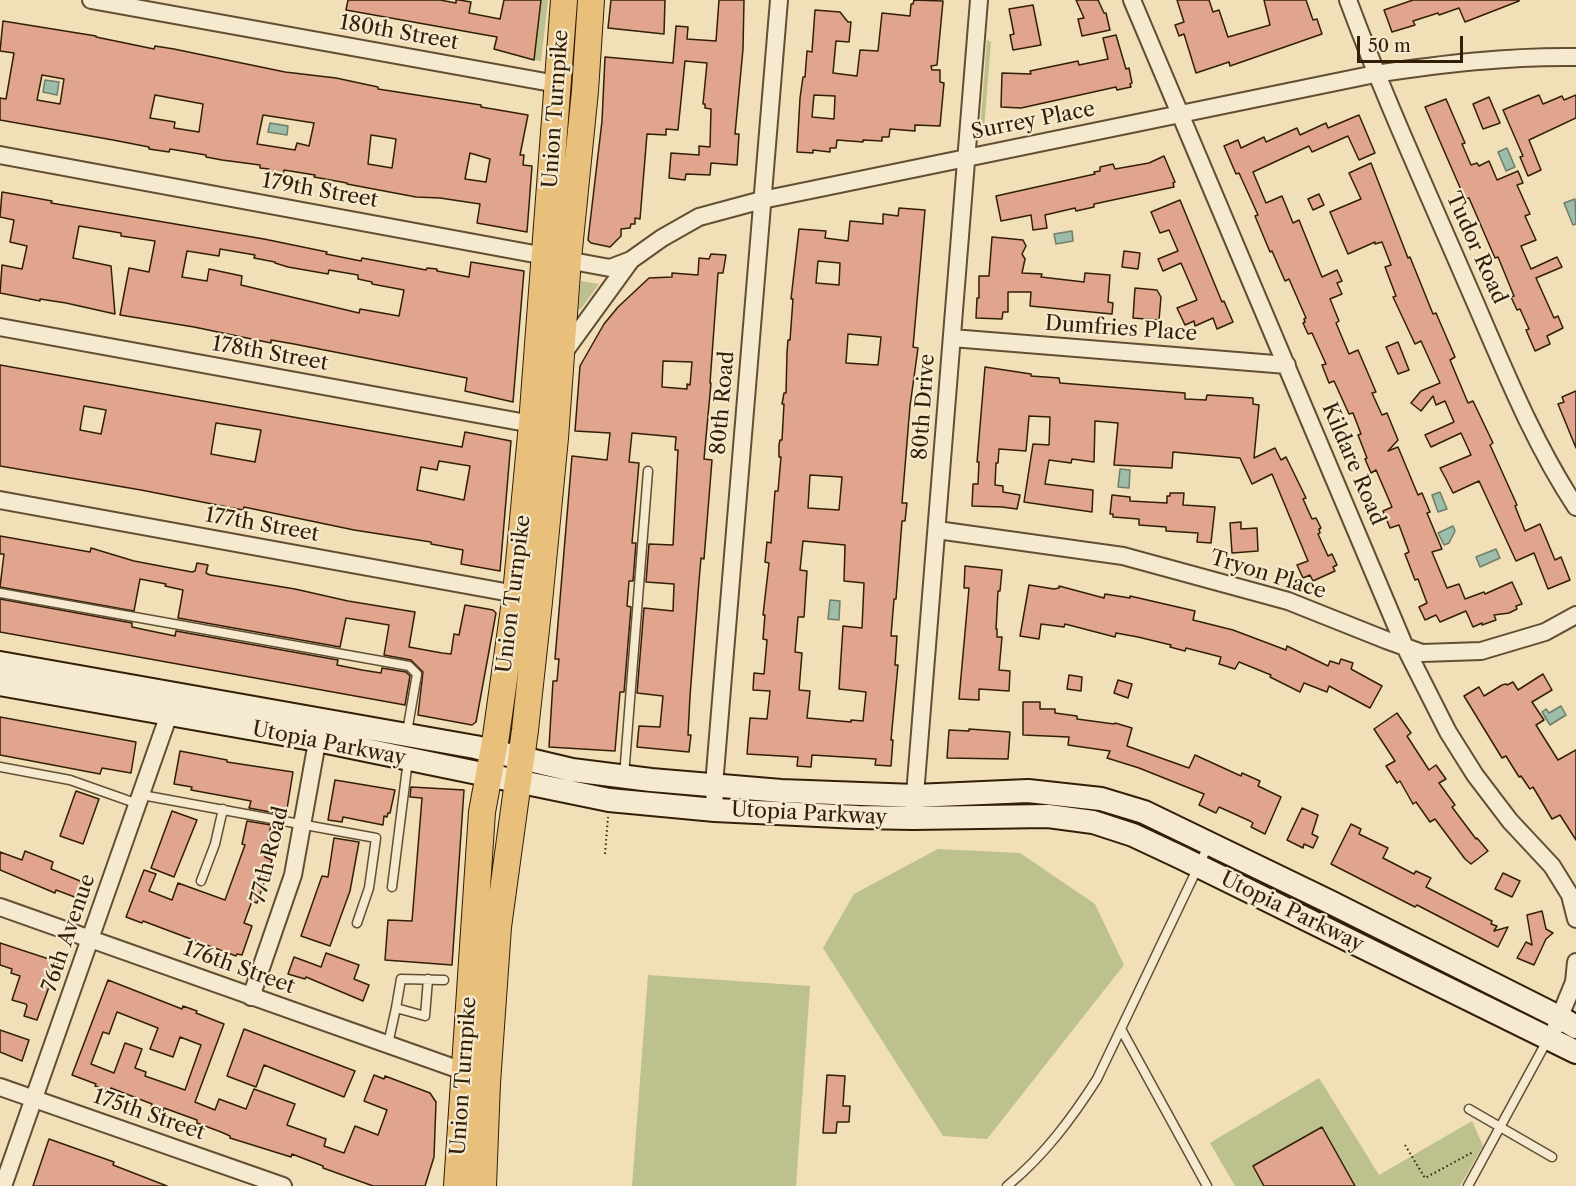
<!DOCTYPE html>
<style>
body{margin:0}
#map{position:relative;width:1576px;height:1186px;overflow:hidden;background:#f0dfb7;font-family:"Libre Caslon Text",serif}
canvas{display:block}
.scale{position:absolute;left:1357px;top:36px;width:106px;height:27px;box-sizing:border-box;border:3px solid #331e07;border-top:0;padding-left:8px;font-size:18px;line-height:21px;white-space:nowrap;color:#331e07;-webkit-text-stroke:4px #f5ead0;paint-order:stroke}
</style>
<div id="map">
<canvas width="1576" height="1186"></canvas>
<div class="scale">50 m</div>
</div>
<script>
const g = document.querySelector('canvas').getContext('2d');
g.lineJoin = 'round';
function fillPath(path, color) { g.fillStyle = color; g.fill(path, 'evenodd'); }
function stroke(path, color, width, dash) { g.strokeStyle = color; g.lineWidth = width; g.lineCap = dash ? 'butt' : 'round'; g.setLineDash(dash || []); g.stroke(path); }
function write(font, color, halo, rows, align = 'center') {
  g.font = font + ' "Libre Caslon Text",serif'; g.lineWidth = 4.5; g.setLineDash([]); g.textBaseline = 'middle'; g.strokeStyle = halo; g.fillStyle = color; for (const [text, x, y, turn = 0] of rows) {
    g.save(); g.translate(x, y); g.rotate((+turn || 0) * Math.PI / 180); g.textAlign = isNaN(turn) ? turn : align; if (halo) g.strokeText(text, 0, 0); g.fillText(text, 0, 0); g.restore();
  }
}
const green = new Path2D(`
 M541 0H548L541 61 534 60Z
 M987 40 991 42 984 129H980Z
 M581 281 599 284 580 310 578 308Z
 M938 849 1020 853 1095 904 1124 965 987 1139 943 1136 823 948 854 894Z
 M648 975 810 986 796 1186H632Z
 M1319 1078 1379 1175 1472 1121 1483 1146 1460 1186H1235L1210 1143Z`);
const water = new Path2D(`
 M45 80 59 82 57 95 43 92Z
 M270 123 288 126 287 135 268 132Z
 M1507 148 1515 167 1506 171 1498 152Z
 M1575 199 1576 224 1573 225 1564 203Z
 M1072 231 1073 241 1056 244 1054 234Z
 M1120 469 1130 470 1129 488 1118 487Z
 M1440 492 1447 509 1438 512 1432 495Z
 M1453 526 1455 531 1449 543 1444 545 1438 533Z
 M1496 549 1500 558 1480 567 1476 557Z
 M830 600 840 601 839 620 828 619Z
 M1561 706 1566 715 1550 725 1542 712 1546 709 1549 713Z`);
const building = new Path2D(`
 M348 0H440L456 3V0H459L471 2 469 13 500 19 504 0H541L534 60 494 49 497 37 346 10Z
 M611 0H665L664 34 608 28Z
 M719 0H744L743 49 735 134H739L737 165 711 163 710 175 686 174 685 180 669 178 671 153 699 155V146L710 147 711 109 705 108V104H703L707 63 685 61 678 130 666 129V135L647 134 640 219 635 218V224H631L630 228 621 229V236L610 247 591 243 588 240 602 121 605 57 673 63 676 26 688 27 687 39 716 41Z
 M914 0 943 1 937 65 931 66 932 70H940V82L944 83 940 126 915 125V131L890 129 889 137H882V141L863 140V142L837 140 836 148H830V152L813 150V153L797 152 800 98 803 77H805L807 51 812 52 815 10 840 12 848 22H851L849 42 836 41 833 73 857 76 860 50 878 51 882 13 910 16 911 4H913ZM814 95 835 96 834 119 812 117Z
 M1076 0H1098L1104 13H1106L1110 30 1082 36 1078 19 1084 18Z
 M1177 0H1209L1213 12 1219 10 1228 37 1270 25 1264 0H1306L1313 20 1317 19 1322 34 1230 66 1229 62 1196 73 1184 34 1179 36 1175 25 1184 22Z
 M1413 0H1519V1L1465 22 1459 8 1439 15 1438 13 1413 21 1415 25 1392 32 1384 10Z
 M1033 5 1041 45 1013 50 1010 35 1014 34 1009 9Z
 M3 21 96 36V37L154 49 155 46 174 49 285 72 336 78 378 87V89L481 105V107L528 115 520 155H524L523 165 532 166 527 232 477 223 480 204 440 198 416 197 347 184V183L314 177 315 175 284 170 283 176 269 173V169L260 168V165L222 160 206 157V155L170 149 169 152 149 149V147L113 140 0 120V98L6 99 14 53 0 51ZM42 75 64 79 60 104 37 100ZM155 95 203 104 199 132 174 128 175 122 150 118ZM263 115 314 123 309 146 297 143 295 150 257 144ZM371 135 396 139 392 168 368 164ZM470 153 490 159 486 182 465 179Z
 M1116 35 1126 69 1129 68 1132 83 1130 84 1131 87 1117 90 1116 87 1021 108 1001 107 1002 73 1031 74 1030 71 1078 61 1079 65 1108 59 1103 38Z
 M1539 95 1543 104 1562 96 1564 100 1576 95V118L1529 140 1541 170 1528 176 1520 157 1523 156 1503 110Z
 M1489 97 1500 123 1483 129 1473 104Z
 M1446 99 1465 143 1462 144 1471 165 1477 163 1479 166 1489 161 1497 180 1518 171 1523 183 1517 185 1530 214 1525 216 1536 240 1521 246 1531 269 1557 257 1562 267 1536 278 1554 318 1558 316 1563 328 1547 336 1550 344 1535 351 1526 330 1529 329 1520 309 1517 310 1511 297 1514 296 1498 257 1495 258 1469 198 1465 199 1425 107Z
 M1359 115 1375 153 1359 160 1348 136 1312 152 1309 146 1253 172 1266 203 1282 196 1293 223 1299 220 1322 277 1337 270 1342 281 1337 283 1342 294 1330 299 1339 321 1336 323 1349 354 1358 350 1376 392 1372 393 1382 415 1387 413 1398 440 1388 451 1398 447 1418 495 1422 493 1430 512 1427 513 1442 549 1432 552 1447 588 1459 584 1465 599 1484 592 1485 594 1512 582 1522 604 1516 606 1517 609 1509 613 1494 615 1496 620 1482 625V623L1473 627 1466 611 1440 622 1436 615 1425 620 1419 607 1427 603 1418 579 1415 580 1405 554 1409 552 1399 525 1390 528 1383 511 1392 507 1376 470 1371 473 1365 459 1367 458 1358 435 1361 434 1353 413 1349 414 1334 381 1329 383 1322 365 1326 364 1312 333 1308 334 1303 323 1305 322 1304 319 1306 318 1289 279 1285 281 1272 251 1270 252 1255 216 1258 215 1239 173 1236 174 1224 146 1238 140 1241 148 1264 137 1266 142 1297 128 1300 135 1326 123 1328 128Z
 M1164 156 1175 182 1173 183 1174 187 1094 204V207L1076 211 1075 208 1045 215 1047 228 1033 230 1031 215 1001 221 996 196 1095 174 1094 172 1100 171V167L1113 164 1115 169 1149 163Z
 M1371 163 1408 258 1410 257 1433 314 1436 313 1455 357 1450 360 1468 403 1473 401 1493 443 1490 445 1517 505 1515 506 1525 531 1540 524 1555 560 1561 557 1570 580 1548 589 1534 553 1516 561 1479 481 1453 493 1446 479 1440 468 1471 455 1461 433 1431 447 1425 435 1454 422 1445 401 1436 405 1433 396 1421 411 1411 403 1421 391 1440 383 1421 341 1415 344 1393 297 1396 296 1385 267 1391 265 1382 242 1375 244V242L1348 254 1330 212 1361 199 1349 173Z
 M2 192 52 201 51 203 264 239 327 252 326 254 361 261 362 258 426 270 427 268 437 269V271L469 277 471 262 524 271 513 402 465 391 467 378 294 344 271 340V343L194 327 120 315 129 268 149 272 155 241 121 236V233L79 226 73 258 111 266 115 314 66 303 40 299V301L0 293 2 265 22 269 27 246 10 242 14 220 0 217ZM220 249 255 255 254 258 275 262V263L288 267 328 274 329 270 358 275V279L372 282V284L404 290 399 316 360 309 359 313 241 285 242 276 209 269 207 281 182 277 187 251 219 256Z
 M1319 194 1324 205 1313 210 1308 199Z
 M1180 200 1222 302 1224 301 1233 322 1217 329 1213 318 1195 326 1194 321 1185 325 1177 308 1197 300 1181 263 1163 271 1158 259 1178 251 1169 230 1160 233 1151 212Z
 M899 208 925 210 913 347 918 348 910 406 902 503H907L905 521H902L896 599H894L891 636H897L895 665H898L891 740H893L891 766 875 765 876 759 812 755 811 767 797 766 798 757 747 754 750 718 767 719 770 691 753 690 754 673 764 674 767 640 763 639 765 615H763L769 563 765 562 767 542 771 543 775 491H778L781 457H779V445L780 440H782L784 404H782L784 393H786L787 352 788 340H790L793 299H791L799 229 826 231 825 238 848 241 850 221 883 224V214L898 216ZM818 261 840 263 839 285 816 283ZM848 334 881 337 878 365 846 363ZM810 475 842 477 839 510 808 508ZM803 541 845 545 844 581 864 583 862 628 843 626 839 689 866 692 863 721 851 720V722L807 718 810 691 799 690 802 653 795 652 798 617H804L807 571 800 570Z
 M992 237 1023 240 1026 246 1022 254 1025 259 1022 273 1042 274 1041 277 1084 282 1085 273 1110 275 1108 302 1113 303 1112 314 1030 306 1031 292H1008V312H1003L1002 319 976 318 977 298H979V276H989Z
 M1124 251 1140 253 1138 269 1122 267Z
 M711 254 726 255 723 273H718L710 383H711L704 459 712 460 710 485 704 559 701 558 699 581 690 696 688 735H691L689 752 637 747 639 726 660 727 663 696 637 693 644 608 673 611 674 584 646 582 649 544 673 545 678 450H675L676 437 632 433 629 462 639 463 632 543H636L633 581H629L627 606 631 607 624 692H620L615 751 549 747 553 681H557L559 659H555L572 456 607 460 610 433 575 431 580 366 604 324 618 307 649 278 672 277V273L698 275 699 258 709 259ZM663 361 692 362 690 385 687 384V389L662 387Z
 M1135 288 1157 290 1161 297 1159 320 1133 318Z
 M1398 342 1409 370 1398 374 1386 347Z
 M0 365 462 447 465 432 511 441 500 571 461 564 463 550 431 544V542L354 530 244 507 243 510 141 490 0 466ZM84 406 106 410 101 434 80 430ZM216 423 261 430 255 462 211 454ZM439 461 470 466 464 500 417 490 421 467 437 470Z
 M985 367 1031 374V376L1059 378 1060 383 1185 393V399L1206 400 1207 395 1253 398V404L1259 405 1254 458 1275 448 1281 460 1286 457 1306 498 1303 499 1312 519 1316 518 1321 528 1319 529 1320 533 1318 534 1328 556 1332 554 1337 565 1333 567 1335 571 1313 581 1310 575 1303 578 1297 565 1308 561 1272 474 1252 484 1240 458 1173 452 1172 468 1114 465 1118 423 1095 421 1094 462 1072 459 1071 463 1049 460 1045 484 1093 490 1092 512 1024 502 1033 444 1049 445 1050 417 1029 416 1026 451 999 449 998 463H996L995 485 1003 486V492L1020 495 1017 509 1002 507 972 506 973 484H978L979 462H977Z
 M1576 391V448L1558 404 1564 402 1562 397Z
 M1170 493H1184L1183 505 1215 507 1211 543 1197 542 1198 533 1166 531V527L1139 525V519L1113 517V514H1110L1112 495 1130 497V501L1167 503V496H1170Z
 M1241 522V529L1257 528 1258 551 1232 553 1230 523Z
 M0 536 90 552 91 548 134 561 192 572 195 571 197 563 208 565 206 573 210 575 295 589 348 601 415 612 409 647 442 653 451 654 454 634 459 635 465 605 493 610 496 613 476 722 472 725 418 715 423 672 411 660 384 655 389 625 346 618 340 647 178 618 183 590 165 586 166 584 140 579 134 611 0 587 4 554H0Z
 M965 566 1002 570 1000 591H998L996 629H997V637H1002L999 670 1010 671 1009 691 979 689V700L959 699 969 588H964Z
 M1029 585 1054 589 1059 588V586L1104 598 1105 594 1130 598V596L1195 611 1193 620 1233 630 1286 650 1287 646 1328 666 1330 661 1339 664 1341 659 1353 663 1351 669 1382 686 1370 708 1329 686 1327 692 1304 683 1300 692 1270 677 1271 675 1239 662 1235 669 1219 664 1221 657 1186 648 1185 651 1170 647 1171 645 1138 637 1116 633 1115 637 1065 624 1064 627 1041 624 1039 639 1020 636Z
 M0 599 132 623V627L146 630 175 636 176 631 338 660 337 665 362 670 381 673 382 668 406 672 410 676 405 705 0 632Z
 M1543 674 1552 690 1532 702 1544 720 1536 725 1558 760 1576 750V840L1560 815 1552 819 1533 787 1530 789 1521 776 1519 777 1506 756 1502 758 1464 696 1479 687 1484 696 1502 685 1506 684 1507 685 1513 682 1518 690Z
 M1069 675 1082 677 1081 691 1067 689Z
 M1118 680 1132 684 1128 698 1114 693Z
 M1023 702H1040V709H1055V713L1077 716V719L1114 724 1115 723 1132 728 1127 746 1189 768 1195 755 1241 776 1242 773 1260 781 1258 786 1281 797 1265 834 1251 827 1253 823 1250 821 1219 807 1216 813 1199 805 1204 794 1139 768 1107 758 1110 751 1068 745 1069 737 1023 735Z
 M1397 713 1411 733 1407 736 1429 770 1436 765 1446 779 1439 783 1455 805 1452 807 1476 839 1477 838 1488 851 1471 864 1465 859 1435 819 1430 822 1416 802 1413 804 1400 781 1397 783 1386 766 1395 761 1374 729Z
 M0 717 136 742 131 773 102 768 100 774 0 755Z
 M969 729 1010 732 1008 759 947 758 949 730 969 731Z
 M180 751 227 760V762L293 772 286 815 249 808 251 801 191 790 192 787 174 784Z
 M335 780 395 790 390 813H388L387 817 384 816 383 825 343 817 342 822 328 820Z
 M411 787 464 790 452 965 385 960 388 920 412 921 422 798 410 797Z
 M76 791 99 799 83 844 60 836Z
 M1302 808 1318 815 1312 834 1318 837 1313 848 1304 844 1303 848 1287 840Z
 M172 811 197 820 174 877 151 868Z
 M247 821 271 825 265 857 272 860 257 903 252 901 244 923 252 926 242 955 237 954 236 956 143 921 142 923 126 917 144 870 156 874 149 891 172 900 178 883 225 900 245 845 242 844Z
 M1351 824 1361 829 1359 834 1388 848 1383 858 1414 874 1416 871 1431 878 1426 887 1492 921 1491 924 1497 926 1494 931 1508 927 1498 947 1417 905 1415 907 1331 864Z
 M334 838 359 842 350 891 330 946 301 936 322 876 328 877Z
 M25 851 53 862 51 869 85 883 80 899 56 890 55 893 0 870V852L22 860Z
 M1503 873 1520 881 1512 897 1495 889Z
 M1542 911 1546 929 1553 933 1546 939 1534 965 1517 958 1526 942 1532 945 1527 915Z
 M0 943 58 962 37 1020 24 1016 27 1006 26 1004 12 1000 20 976 11 973 12 969 0 965Z
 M326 953 359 965 354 979 369 985 363 1001 306 977 305 979 288 974 294 957 321 967Z
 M108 980 182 1009 183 1006 197 1011 196 1013 224 1024 195 1102 215 1110 219 1099 246 1109 254 1089 295 1104 287 1125 326 1139 324 1146 344 1153 355 1126 378 1135 387 1110 364 1101 374 1075 384 1079 385 1076 430 1093 436 1102 434 1157 425 1186H373L323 1168V1166L292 1154 291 1157 230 1138V1136L221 1132 197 1123V1120L164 1108 163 1111 151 1107 152 1104 111 1088 110 1091 95 1086 96 1084 72 1075ZM117 1012 158 1028 150 1049 173 1057 180 1037 201 1045 185 1090 145 1076 146 1072 135 1068 142 1049 125 1043 114 1073 91 1064 103 1032 109 1034Z
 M244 1029 355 1071 344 1097 264 1065 256 1087 227 1076Z
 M0 1030 29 1040 22 1061 0 1052Z
 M827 1075 845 1076 843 1106H850L849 1122H837L836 1133H823Z
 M1322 1127 1355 1186H1264L1253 1166Z
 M49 1139 114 1162 113 1165 167 1186H33Z`);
const path = new Path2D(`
 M605 854 608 817
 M1405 1145 1425 1178 1473 1152`);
const lane = new Path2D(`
 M0 593 409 666 417 674 407 732
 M0 767 70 780 138 804
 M624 776 648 471
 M142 795 376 838 369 888 357 923
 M201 881 215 844 223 809
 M392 887 408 760
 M396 1008 425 1016 428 979
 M1121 1029 1207 1186
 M388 1044 396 1008 401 979 444 980
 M1469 1109 1552 1157
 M1007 1186C1044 1156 1072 1118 1097 1079L1209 844
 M1468 1186 1548 1039`);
const street = new Path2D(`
 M91 0 557 84
 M1132 0 1405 647 1448 732 1475 775 1510 821 1552 866 1570 895 1576 919
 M1348 0C1384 97 1427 191 1468 286 1501 361 1531 439 1576 507
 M0 155 610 268 631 260
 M0 327 532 424
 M952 338 1287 365
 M562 355 631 260 662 238 699 217 762 200 1375 74C1442 64 1508 56 1576 57
 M0 500 516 594
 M937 530 1123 556 1288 601 1386 640 1422 653 1481 651 1545 632 1576 615
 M914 807 979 0
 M715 810 714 785 779 0
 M0 907 463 1071
 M251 997 293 875 319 731
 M1556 1026 1574 982 1576 962
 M0 1087 283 1186
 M3 1186 173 703`);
const secondary = new Path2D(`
 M0 663 407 735 475 747 572 770 651 780 781 791 915 796 1028 791 1101 799 1144 812 1330 902 1561 1018 1576 1027
 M0 684 317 740 609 800 715 810 858 817 913 818 1048 816 1093 822 1133 835 1180 857 1576 1052`);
const primary = new Path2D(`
 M457 1186 482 812 496 736 516 594 532 424 564 0
 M483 1186 487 1083 498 927 525 730 539 602 555 438 568 259 585 91 591 0`);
const streetNames = [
 ["180th Street",399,33,10],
 ["Union Turnpike",556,109,-86],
 ["Surrey Place",1033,121,-11],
 ["179th Street",320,191,10],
 ["Tudor Road",1476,248,66],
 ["Dumfries Place",1121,329,4],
 ["178th Street",270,354,10],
 ["80th Road",723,403,-85],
 ["80th Drive",924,407,-86],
 ["Kildare Road",1353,464,67],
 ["177th Street",262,525,10],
 ["Tryon Place",1268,575,17],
 ["Union Turnpike",514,594,-83],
 ["Utopia Parkway",329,744,11],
 ["Utopia Parkway",809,814,3],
 ["77th Road",270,855,-76],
 ["Utopia Parkway",1292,912,26],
 ["76th Avenue",69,933,-71],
 ["176th Street",239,968,20],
 ["Union Turnpike",464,1076,-86],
 ["175th Street",149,1115,19]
];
fillPath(green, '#bcc18d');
fillPath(water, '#9bbda9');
stroke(water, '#717d68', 1.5);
fillPath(building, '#e1a58e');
stroke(building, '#331e07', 1.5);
stroke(lane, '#624e33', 11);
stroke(street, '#624e33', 20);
stroke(secondary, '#331e07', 26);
stroke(primary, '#331e07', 28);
stroke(path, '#331e07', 2, [1.5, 3]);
stroke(lane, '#f5ead0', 8);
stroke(street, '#f5ead0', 16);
stroke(secondary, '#f5ead0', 22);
stroke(primary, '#e8c07c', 26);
write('21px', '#331e07', '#f5ead0', streetNames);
</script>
